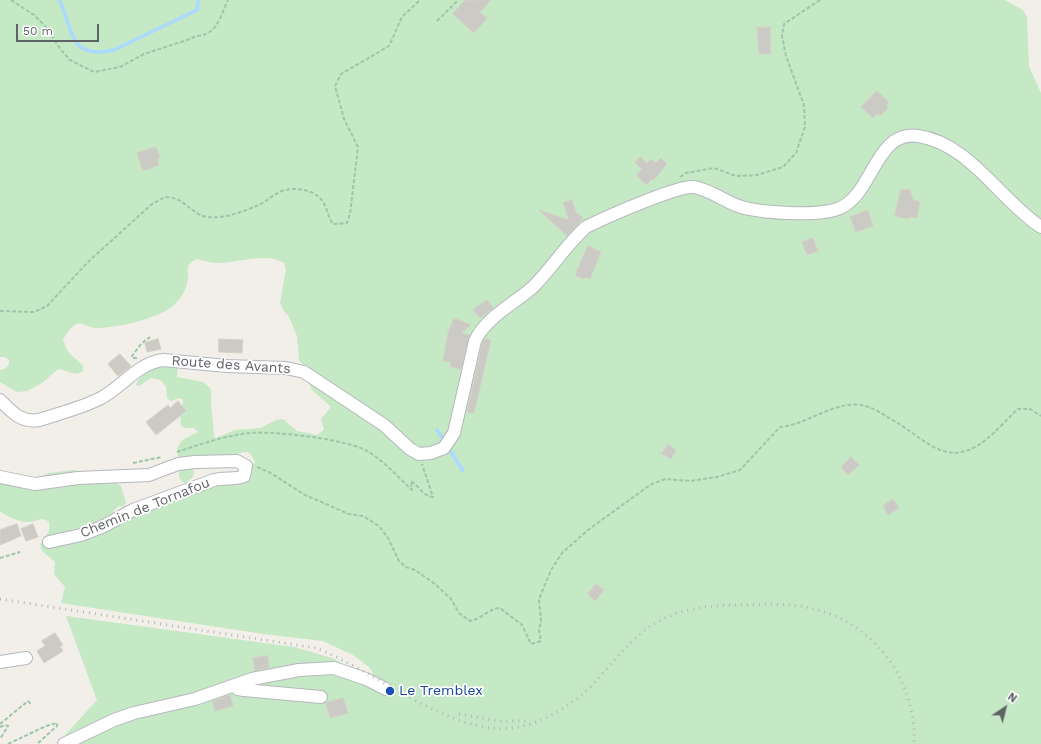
<!DOCTYPE html>
<style>
body{margin:0}
#map{position:relative;width:1041px;height:744px;overflow:hidden;background:#f1efe8;font-family:"Work Sans",sans-serif}
canvas{display:block}
.north{position:absolute;left:985px;top:688px;width:40px;height:40px;-webkit-text-stroke:3px #fff;paint-order:stroke;rotate:35deg;font-size:11px;font-weight:700;line-height:16px;text-align:center;color:#5f6368}
.north::after{content:'';display:block;margin:auto;width:14px;height:18px;background:#5f6368;clip-path:polygon(50% 0,100% 100%,50% 72%,0 100%)}
.scale{position:absolute;left:16px;top:24px;width:83px;height:18px;box-sizing:border-box;border:2px solid #5f6368;border-top:0;padding-left:5px;font-size:12px;line-height:14px;white-space:nowrap;color:#5f6368;-webkit-text-stroke:3px #fff;paint-order:stroke}
</style>
<div id="map">
<canvas width="1041" height="744"></canvas>
<div class="north">N</div>
<div class="scale">50 m</div>
</div>
<script>
const g = document.querySelector('canvas').getContext('2d');
g.lineJoin = 'round';
function fillPath(path, color) { g.fillStyle = color; g.fill(path, 'evenodd'); }
function stroke(path, color, width, dash) { g.strokeStyle = color; g.lineWidth = width; g.lineCap = dash ? 'butt' : 'round'; g.setLineDash(dash || []); g.stroke(path); }
function write(font, color, halo, rows, align = 'center') {
  g.font = font + ' "Work Sans",sans-serif'; g.lineWidth = 3.5; g.setLineDash([]); g.textBaseline = 'middle'; g.strokeStyle = halo; g.fillStyle = color; for (const [text, x, y, turn = 0] of rows) {
    g.save(); g.translate(x, y); g.rotate((+turn || 0) * Math.PI / 180); g.textAlign = isNaN(turn) ? turn : align; if (halo) g.strokeText(text, 0, 0); g.fillText(text, 0, 0); g.restore();
  }
}
const green = new Path2D(`
 M0 0H1005L1023 10 1027 18 1029 66 1041 93V744H57L97 700 66 616 294 647 332 658 378 682 370 668 353 655 323 641 263 634 61 603 65 587 54 574 55 562 42 551 40 545 49 531V522C41 515 37 522 28 522 19 522 7 517 0 511V475L36 479 49 473 73 470 112 481 118 484 121 486 126 503 123 507 119 506 114 510 110 520 231 476C240 472 250 470 255 462 253 458 251 453 247 452 239 451 233 457 227 460 216 465 204 466 193 468L194 473 192 478 185 483C175 478 181 471 180 462 179 458 177 454 177 449L182 440 198 432 194 428H186L181 426 180 411 183 403V400L180 398 171 401 167 398 166 387 161 380 151 378 139 386 136 385C137 381 138 381 141 377 150 364 163 366 178 366L177 377 203 382 211 389V404L214 436 216 438 235 430 260 428 276 420 283 419 297 431 317 435 324 430 321 419 331 407 311 389 310 385 316 373 307 369 299 360 297 336 288 315 283 310 280 303 286 269 284 263C266 251 234 264 213 263 208 262 202 260 197 259 193 261 190 262 188 267 187 269 188 273 188 276 188 289 180 301 169 309 152 320 115 328 95 328 89 328 84 322 77 324 71 326 67 334 63 339 67 355 73 355 83 366V371C75 377 67 370 58 369L42 383 27 391 17 392 0 382V370L6 368 9 364V360L5 357H0Z`);
const stream = new Path2D(`
 M59 0C75 30 67 60 114 50L197 10 198 0
 M437 430 445 441
 M448 447 463 471`);
const building = new Path2D(`
 M465 0H491L480 12 487 18 474 33 453 14Z
 M770 27 771 54H759L757 28Z
 M877 91 889 102 886 105 888 108 880 116 877 114 873 118 861 107Z
 M156 147 160 158 157 159 159 165 143 171 137 153Z
 M640 157 647 163 651 159 656 163 661 158 667 164 654 180 652 179 646 185 636 175 642 169 635 163Z
 M901 189 910 190 913 200 920 202 917 218 909 217V219L895 216Z
 M572 200 576 212 583 218 567 236 539 210 569 220 563 203Z
 M868 210 873 226 856 232 850 217Z
 M813 238 818 251 807 255 802 242Z
 M588 246 601 252 590 279 585 277 584 279 576 276V273Z
 M487 300 493 308 480 318 473 310Z
 M454 318 471 325 461 333 470 335 461 369 450 367 451 362 443 361 448 333Z
 M158 339 161 349 147 352 145 343Z
 M219 339 243 340 242 353 219 352Z
 M485 339 491 340 474 413 467 412 482 344Z
 M120 354 131 366 118 376 108 364Z
 M178 401 186 411 156 435 146 422 168 405 170 408Z
 M668 445 676 450 671 459 662 454Z
 M851 457 859 465 848 475 841 467Z
 M893 499 899 508 888 515 883 506Z
 M17 524 21 536 0 545V530Z
 M33 524 38 537 26 541 21 529Z
 M596 584 604 590 595 601 588 594Z
 M55 633 63 645 60 646 63 651 44 663 37 651 45 646 42 641Z
 M268 656 269 668 255 671 253 658Z
 M230 695 233 706 215 711 212 701Z
 M343 698 348 713 330 718 326 703Z`);
const path = new Path2D(`
 M11 0 34 15 44 25 61 50 70 60 94 72 120 67 144 54 190 39C196 35 202 36 208 33 219 27 223 10 228 0
 M437 21 458 0
 M680 177 686 173 714 168 736 176 757 175 783 167 796 153 805 127 804 105 786 56 782 36 784 24 820 0
 M0 311 34 312 47 306 88 262 152 204 165 197C186 197 192 216 208 217 225 219 245 211 261 204 268 200 274 194 282 191 293 187 310 189 319 197 327 204 327 216 333 224L347 223 350 214 358 147 344 119 335 86 341 74 389 46 402 17 420 0
 M137 358H132V356L141 344 150 337
 M177 452C198 445 221 437 242 434 266 429 349 439 369 452 386 463 398 477 412 490L411 481C419 486 423 496 433 497L422 464
 M133 463 162 457
 M257 467 269 472 305 495 349 514 363 516 379 526 388 538 399 561 406 567 415 570 435 584 451 599 459 613 470 621C482 619 487 609 500 608L522 625 531 644 541 641 539 630 541 621 539 599 551 570 562 553 588 530 650 485 665 479 690 481 717 477 740 470 780 427C807 425 833 401 861 405 873 407 884 415 894 421 909 429 922 442 938 449 972 464 995 430 1018 409H1030L1041 416
 M0 558 20 552
 M0 724 28 701 31 704
 M0 727 5 725 8 726 0 739
 M8 744 46 726 57 723V726L37 744`);
const minor = new Path2D(`
 M0 400C12 412 21 423 39 420 60 413 82 408 101 398 122 387 138 363 163 360L227 366 286 368 304 372 384 425 410 449 419 454 431 453 444 448 454 433 475 341C486 317 514 304 533 287 552 268 566 245 586 227 604 218 676 186 693 187 706 188 725 201 738 206 759 213 820 217 840 208 874 193 875 130 918 136 969 143 1001 201 1041 227
 M0 477 35 484 78 478 149 475 178 464 195 462 237 461 246 466 244 476C236 480 224 477 214 480L133 510 102 527 81 535 49 542
 M0 662 26 658
 M234 686 238 689 244 690 321 697
 M64 744 114 720 134 713 195 699 252 679 299 670 334 668 366 679 386 689`);
const rail = new Path2D(`
 M0 599 316 648C374 670 451 736 513 728 542 724 573 705 593 684 614 662 631 637 657 622 684 607 714 605 744 605 770 604 796 603 821 611 879 628 917 685 914 744
 M459 714 498 721H526`);
const markers = [
 [390,691,5,"#1a4fb4"]
];
const streetNames = [
 ["Route des Avants",231,365,4],
 ["Chemin de Tornafou",145,508,-22]
];
const transitNames = [
 ["Le Tremblex",399,691]
];
fillPath(green, '#c5e8c5');
stroke(stream, '#aadaff', 3.5);
fillPath(building, '#cccac5');
stroke(building, '#d6d1c6', 1);
stroke(minor, '#b5b8bc', 14);
stroke(path, '#9cc7a9', 2, [4, 2]);
stroke(minor, '#fff', 12);
stroke(rail, '#b6b7b8', 3, [1, 5]);
for (const [x, y, r, color] of markers) { const dot = new Path2D(); dot.arc(x, y, r, 0, 2 * Math.PI); g.fillStyle = color; g.fill(dot); stroke(dot, '#fff', 1.5); }
write('14px', '#5f6368', '#fff', streetNames);
write('14px', '#164399', '#fff', transitNames, 'left');
</script>
